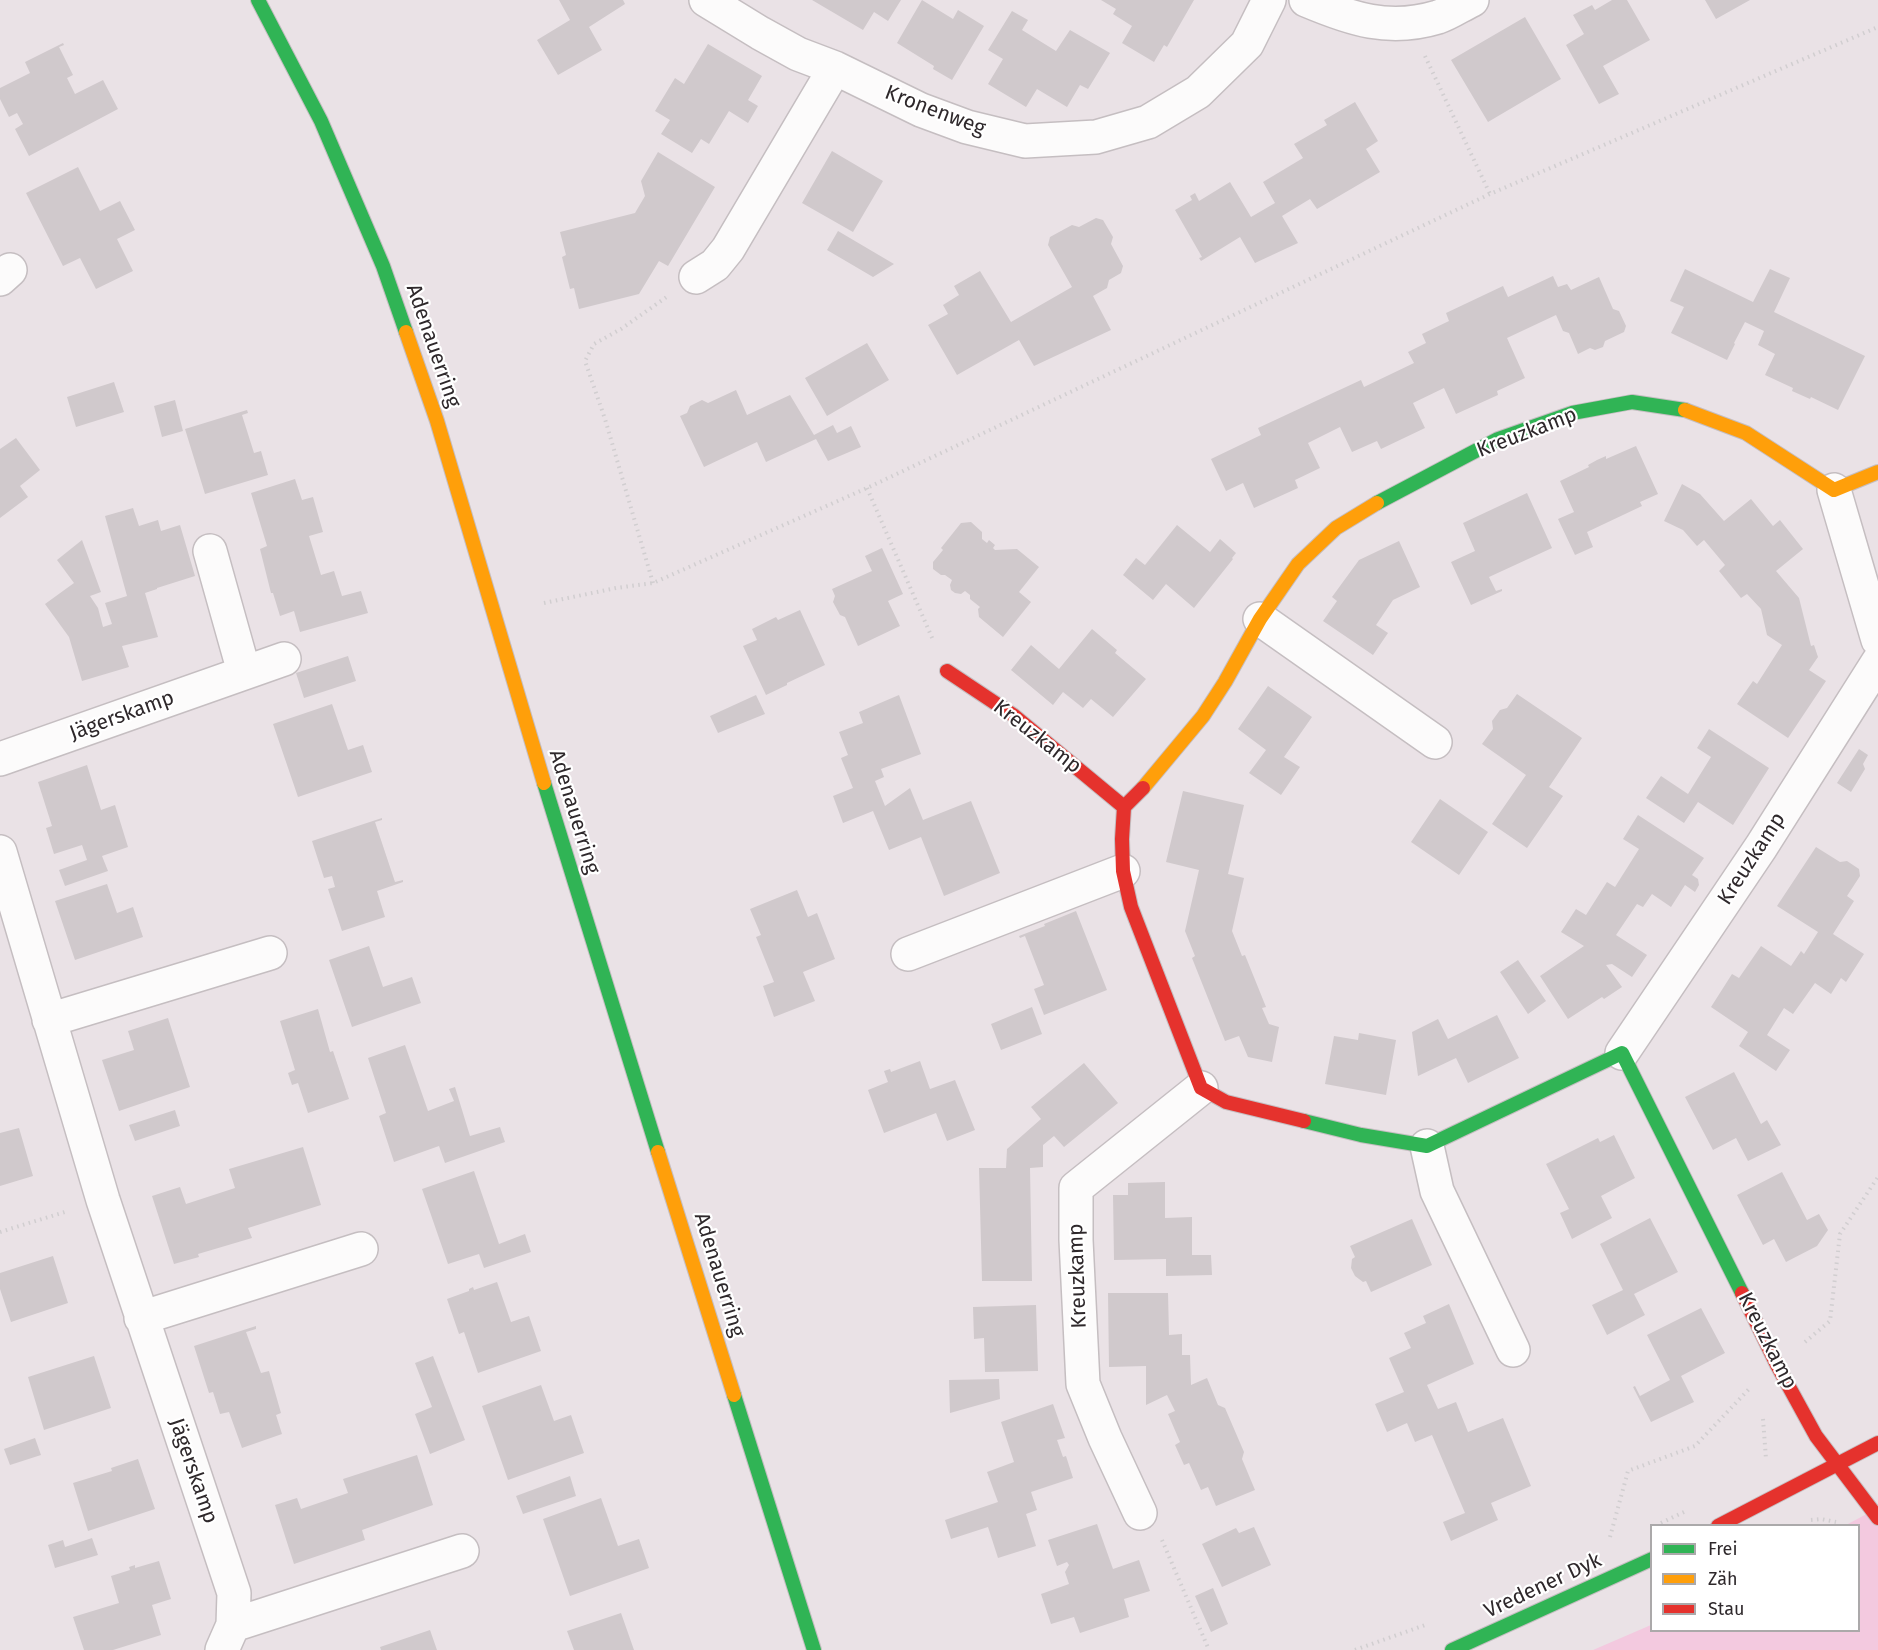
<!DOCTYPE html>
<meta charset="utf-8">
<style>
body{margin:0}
#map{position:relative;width:1878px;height:1650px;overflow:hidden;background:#eae2e6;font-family:"Fira Sans",sans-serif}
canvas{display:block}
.legend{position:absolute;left:1650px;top:1524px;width:210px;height:108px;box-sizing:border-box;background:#fff;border:2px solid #aba9aa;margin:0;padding:8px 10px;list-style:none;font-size:18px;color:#2e282b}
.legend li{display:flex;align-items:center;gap:12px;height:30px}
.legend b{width:30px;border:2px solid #aba9aa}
</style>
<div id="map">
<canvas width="1878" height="1650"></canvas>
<ul class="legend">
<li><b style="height:8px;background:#30b455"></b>Frei</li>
<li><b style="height:8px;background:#ff9f0a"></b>Zäh</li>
<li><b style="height:8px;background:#e5322d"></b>Stau</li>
</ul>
</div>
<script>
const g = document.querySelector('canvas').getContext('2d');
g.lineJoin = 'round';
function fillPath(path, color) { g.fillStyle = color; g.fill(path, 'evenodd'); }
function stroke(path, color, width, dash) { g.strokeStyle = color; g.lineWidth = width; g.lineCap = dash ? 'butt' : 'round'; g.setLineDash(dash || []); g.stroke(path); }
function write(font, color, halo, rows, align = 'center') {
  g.font = font + ' "Fira Sans",sans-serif'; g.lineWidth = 4.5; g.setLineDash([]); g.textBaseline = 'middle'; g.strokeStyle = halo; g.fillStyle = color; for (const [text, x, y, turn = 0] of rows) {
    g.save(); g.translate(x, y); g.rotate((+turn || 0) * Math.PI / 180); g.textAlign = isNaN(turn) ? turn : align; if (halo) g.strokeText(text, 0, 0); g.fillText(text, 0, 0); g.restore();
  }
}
const green = new Path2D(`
 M1878 1508V1650H1593L1651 1625 1652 1630H1858V1526L1846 1525Z`);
const building = new Path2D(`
 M559 0H623L625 4 589 27 602 50 558 75 537 40 570 20Z
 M812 0H901L888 21 874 12 863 30Z
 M922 0 953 19 958 10 984 26 952 80 933 69 934 66 897 43Z
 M1101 0H1194L1167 47 1164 45 1154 62 1122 43 1132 26 1113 14 1116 9Z
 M1612 0H1627L1650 40 1603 66 1619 94 1599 104 1566 45 1584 34 1573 15 1592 5 1595 10Z
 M1705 0H1750L1716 19Z
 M1012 11 1028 20 1022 30 1056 51 1070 30 1110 53 1088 89 1080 85 1067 107 1037 89 1026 107 988 84 1003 59 988 50Z
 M1525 17 1561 79 1488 122 1451 60Z
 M63 43 64 45 59 47 73 75 67 78 75 94 103 80 118 109 29 156 15 129 23 124 17 113 9 117 0 99V88L30 73 25 62Z
 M708 44 762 76 748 100 758 106 748 123 729 111 709 144 701 139 692 153 661 134 670 120 655 111 675 78 684 84Z
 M1355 102 1378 141 1366 149 1380 172 1317 209 1310 199 1282 216 1298 243 1255 263 1240 237 1201 261 1199 258 1202 257 1175 210 1192 200 1190 196 1195 193 1199 201 1230 182 1251 217 1275 203 1263 182 1303 158 1294 144 1327 125 1324 120Z
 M832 151 883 181 853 232 802 203Z
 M658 152 715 187 668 266 659 261 639 294 579 309 574 288 570 289 562 257 566 255 560 232 635 213 645 196 641 181Z
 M78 167 100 211 120 201 135 230 117 239 133 271 96 289 80 258 63 266 26 193Z
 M1096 218 1103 220 1113 237 1111 244 1123 266 1121 273 1109 280 1107 288 1093 296 1111 330 1034 366 1019 340 957 375 928 325 948 314 943 305 959 295 954 286 980 271 1011 322 1072 287 1048 245 1050 237 1072 225 1079 227Z
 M838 231 894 264 873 277 827 250Z
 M1685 269 1753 302 1770 269 1790 278 1774 312 1865 356 1838 410 1811 397 1810 399 1792 391 1793 388 1765 375 1775 354 1758 345 1764 331 1745 322 1734 343 1735 344 1727 360 1671 333 1684 307 1670 301Z
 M1553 276 1558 287 1567 284 1571 290 1599 277 1613 309 1619 311 1626 326 1624 332 1605 341 1603 347 1595 350 1590 348 1578 354 1569 333 1563 331 1556 315 1507 338 1525 378 1497 391 1498 395 1456 414 1444 388 1413 403 1425 428 1381 449 1377 441 1352 452 1340 427 1308 443 1320 468 1295 480 1298 488 1254 508 1243 483 1226 491 1211 459 1261 435 1258 428 1361 380 1364 387 1414 363 1408 352 1426 343 1422 334 1449 321 1446 313 1503 286 1508 297Z
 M867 343 889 380 827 416 805 378Z
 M114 382 124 412 76 427 67 397Z
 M736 390 747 415 790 395 814 435 833 425 837 433 851 426 861 447 828 461 816 439 766 462 757 442 704 467 680 416 687 413 690 406 702 400 708 403Z
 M175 400 183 431 162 437 154 406Z
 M247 410 248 413 242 415 254 453 261 451 268 475 205 494 185 429Z
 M16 438 40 470 20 486 28 497 0 518V449Z
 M1636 446 1658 494 1640 502 1642 506 1587 532 1593 547 1575 555 1558 519 1574 512 1560 481 1589 467 1588 465 1597 460 1606 456V459Z
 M295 479 302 500 313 497 323 532 309 536 321 575 334 571 342 596 361 591 368 613 300 632 294 611 280 616 273 593H271L260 549 267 546 251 493Z
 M1682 484 1700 494 1724 521 1751 499 1773 526 1780 520 1803 549 1776 571 1799 598 1811 646 1814 645 1818 657 1809 670 1826 681 1788 738 1737 704 1753 681 1757 684 1782 645 1767 635 1761 609 1747 594 1741 598 1719 571 1725 565 1704 540 1697 546 1683 530 1664 521Z
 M1527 493 1552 548 1489 577 1496 591 1502 589V591L1471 605 1451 562 1475 551 1463 523Z
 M133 508 139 526 158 520 161 531 180 525 195 576 157 588V589L145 593 158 637 122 646 129 667 82 681 69 637 45 604 74 583 57 560 82 540 101 592 90 596 98 608 103 627 112 624 105 603 127 596 105 516Z
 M971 522 982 532V539L987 543 989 540 995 545 993 548 995 550 1017 549 1039 567 1019 592 1031 602 1003 637 979 617 978 609 980 607 970 599V595L965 591 961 594 955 593 951 590 950 585 952 580 945 575H941L933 569V562L943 550 941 548 961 523Z
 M1177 525 1210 552 1220 539 1236 553 1232 558 1233 559 1194 608 1166 584 1153 600 1123 575 1136 558 1145 565Z
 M1399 541 1420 587 1393 600 1376 625 1388 633 1373 655 1323 621 1337 601 1332 597 1359 560Z
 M882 548 903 594 888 601 900 626 858 646 845 617 840 615 833 602 835 596 832 589 872 571 865 556Z
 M800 610 825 665 787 683V685L766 695 743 646 757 640 752 629 776 617 778 620Z
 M1092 629 1117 650 1115 653 1146 679 1113 717 1091 699 1083 708 1063 692 1053 705 1011 670 1031 645 1059 669Z
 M348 656 356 681 304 698 296 673Z
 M1268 686 1312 717 1284 757 1300 767 1281 795 1249 773 1266 750 1238 729Z
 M1517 694 1582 738 1549 787 1563 796 1527 848 1492 824 1526 775 1482 744 1493 729 1492 721 1500 710 1507 708Z
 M756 695 765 714 718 733 710 716Z
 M899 695 921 754 881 769 884 777 875 781 885 806 910 788 923 820 971 801 1000 873 944 896 921 837 889 850 873 811 843 823 833 796 853 788 841 758 848 755 839 732 863 723 859 712Z
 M332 704 348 750 363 745 372 772 298 797 273 724Z
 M1709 729 1769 768 1733 825 1698 802 1684 823 1646 798 1661 776 1688 794 1711 757 1697 748Z
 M1859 749 1868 755 1863 764 1865 769 1851 792 1837 783Z
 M87 765 101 810 115 805 128 847 102 856 108 871 65 886 59 870 87 860 82 845 54 854 46 828 52 826 38 782Z
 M1183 791 1244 805 1228 874 1244 878 1232 931 1242 956 1245 955 1266 1007 1262 1008 1269 1024 1279 1027 1272 1062 1248 1057 1239 1036 1225 1041 1192 958 1195 956 1185 931 1199 870 1166 862Z
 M1440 799 1488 832 1459 875 1411 842Z
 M1638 815 1704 858 1692 875 1698 879 1699 885 1695 892 1685 885 1671 907 1652 894 1643 907 1637 904 1616 935 1647 955 1632 977 1612 964 1606 965 1622 987 1604 999 1602 997 1568 1019 1540 976 1584 946 1561 932 1576 909 1586 915 1607 882 1615 887 1639 849 1623 839Z
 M382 818V820L375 822 395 882 403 880V882L377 891 385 917 342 931 328 889 335 887 332 876 324 878 312 841Z
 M1816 847 1840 862 1847 861 1859 869 1860 876 1847 896 1854 901 1833 934 1864 954 1846 982 1841 978 1831 994 1815 983 1793 1014 1784 1008 1767 1035 1790 1050 1776 1071 1739 1046 1748 1032 1711 1007 1732 974 1739 978 1761 946 1791 966 1801 951 1804 954 1818 932 1777 906Z
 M107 884 117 913 133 907 143 937 75 960 55 901Z
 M797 890 808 917 817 913 835 959 803 972 815 1001 774 1017 763 986 774 982 756 937 761 935 750 909Z
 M1076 911 1107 990 1044 1015 1034 989 1044 985 1025 936 1020 938 1019 936 1045 926 1044 924Z
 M369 946 383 987 412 977 421 1003 352 1027 329 960Z
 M1518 960 1546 1001 1528 1014 1500 972Z
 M1032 1007 1042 1034 1001 1050 991 1024Z
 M318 1009 330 1052 333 1051 349 1099 308 1113 298 1083 292 1085 288 1073 295 1070 280 1021Z
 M1497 1015 1519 1058 1468 1083 1456 1058 1418 1076 1412 1032 1438 1019 1448 1039Z
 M168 1018 190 1087 119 1111 102 1060 134 1050 128 1031Z
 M1359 1033 1396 1040 1386 1095 1325 1084 1334 1036 1358 1040Z
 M405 1045 428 1111 454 1101 449 1089 455 1087 470 1136 500 1127 505 1142 445 1163 439 1146 394 1162 379 1116 386 1113 368 1058Z
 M920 1061 930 1089 955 1080 975 1130 947 1141 936 1113 884 1133 868 1090 888 1082 884 1071 890 1069 891 1072Z
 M1084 1063 1118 1103 1064 1147 1054 1136 1043 1145V1167L1030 1168 1032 1281H982L979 1168H1006L1007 1149 1041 1119 1031 1107Z
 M1734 1072 1761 1124 1767 1120 1781 1145 1748 1161 1736 1138 1713 1150 1685 1097Z
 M175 1110 180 1126 135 1141 129 1125Z
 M19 1128 33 1176 0 1186V1133Z
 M1614 1135 1635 1178 1601 1196 1612 1218 1572 1239 1560 1213 1569 1209 1546 1164 1598 1138 1600 1142Z
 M303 1147 321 1205 248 1228 252 1238 198 1254 199 1257 174 1264 152 1196 180 1187 186 1204 235 1188 229 1169Z
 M474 1171 499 1244 525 1234 531 1252 484 1268 479 1254 448 1264 422 1189Z
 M1782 1172 1807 1220 1819 1214 1828 1230 1817 1246 1786 1262 1774 1239 1763 1245 1737 1195Z
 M1165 1182V1218L1192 1217V1255H1211L1212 1275 1166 1276V1259L1114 1260 1113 1195H1128V1183Z
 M1650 1218 1678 1272 1634 1294 1645 1315 1607 1335 1592 1305 1623 1290 1600 1244Z
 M1412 1219 1432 1265 1371 1292 1366 1281 1363 1282 1355 1276 1351 1268 1352 1259 1355 1257 1350 1246Z
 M53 1256 68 1303 11 1322 0 1289V1273Z
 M497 1282 511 1322 529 1316 541 1351 478 1373 464 1332 459 1334 447 1299 469 1291V1289L473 1287 474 1290Z
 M1108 1293H1168L1169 1335 1182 1334V1355H1190L1191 1385 1207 1378 1218 1405 1225 1408 1244 1452 1242 1459 1255 1490 1216 1506 1208 1487 1201 1490 1189 1463 1184 1465 1175 1445 1180 1442 1168 1414 1175 1411 1167 1395 1146 1405V1366L1109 1367Z
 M1449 1304 1474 1364 1427 1385 1438 1409 1456 1402 1468 1432 1503 1418 1531 1486 1491 1503 1498 1520 1451 1541 1443 1522 1465 1513 1432 1435 1415 1442 1407 1423 1387 1432 1375 1404 1404 1392 1389 1358 1411 1348 1404 1333 1426 1323 1423 1316Z
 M1036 1305 1038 1371 985 1372 984 1338 974 1339 973 1307Z
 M1701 1308 1725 1353 1681 1376 1694 1402 1651 1422 1633 1387 1635 1386 1640 1396 1670 1380 1647 1335Z
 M256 1326V1329L246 1332 261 1373 269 1371 281 1413 276 1415 282 1434 242 1448 229 1412 220 1414 213 1392 209 1393 194 1346Z
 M94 1356 111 1408 44 1430 28 1377Z
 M433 1356 465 1440 430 1454 415 1414 432 1407 415 1363Z
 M999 1379 1000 1399 950 1413 949 1380Z
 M541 1385 554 1421 571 1415 584 1453 508 1480 482 1406Z
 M1053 1404 1065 1438 1057 1440 1063 1457 1066 1456 1073 1478 1031 1492 1037 1510 1026 1514 1036 1546 998 1558 988 1527 951 1539 945 1520 998 1502 987 1472 1014 1462 1001 1422Z
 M35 1438 41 1455 10 1465 4 1449Z
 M417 1455 433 1505 362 1530 365 1540 294 1564 275 1505 297 1498 301 1509 348 1493 343 1479Z
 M138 1459 155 1509 88 1531 73 1483 112 1471 111 1468Z
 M570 1476 576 1496 523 1514 516 1496Z
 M601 1498 618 1546 639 1539 649 1568 570 1596 543 1519Z
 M1097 1524 1113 1569 1139 1560 1150 1591 1124 1599 1129 1617 1080 1633 1074 1617 1051 1624 1041 1594 1069 1584 1065 1572 1069 1565 1067 1562 1057 1566 1048 1540Z
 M1254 1527 1271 1565 1222 1587 1202 1544 1236 1528 1239 1533Z
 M92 1538 98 1555 55 1568 48 1545 63 1540 65 1547Z
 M159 1561 171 1599 152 1605 161 1635 113 1650H84L73 1617 119 1603 111 1576 130 1570 129 1567 135 1565V1568Z
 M1213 1588 1228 1624 1211 1632 1195 1596Z
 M621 1613 634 1650H574L567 1631Z
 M430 1630 437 1650H381L380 1647Z`);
const path = new Path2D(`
 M1425 56 1490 194
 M867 488 933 640
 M653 583 605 419 585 361 594 344 621 329 668 296
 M544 603 616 588 653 583 867 488 1490 194 1878 27
 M0 1232 68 1211
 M1805 1342 1830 1321 1840 1234 1878 1177
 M1763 1419 1766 1459
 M1811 1520 1821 1519 1836 1522
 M1661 1523 1686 1511
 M1610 1537 1628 1471 1695 1446 1750 1388
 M1162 1540 1209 1650
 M1355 1650 1425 1625`);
const street = new Path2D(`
 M706 0 760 33 798 54 835 68 921 110 967 127 1025 141 1096 137 1148 122 1198 92 1247 44 1269 0
 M1306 0C1351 19 1389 32 1438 17 1450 13 1461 5 1472 0
 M696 277 715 265 728 249 835 68
 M0 279 10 270
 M1834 490 1878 640
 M210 551 244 672
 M1260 619 1435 742
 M0 759 284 659
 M0 852 103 1200 234 1593 233 1625 222 1650
 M908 954 1123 871
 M49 1020 270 953
 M1622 1053 1761 847 1878 662
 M1427 1146 1437 1191 1513 1350
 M141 1318 361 1249
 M1140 1513 1105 1438 1083 1384 1076 1240V1188L1201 1088
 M233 1625 462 1551`);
const fast = new Path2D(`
 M258 0 321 121 383 266 406 332
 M1377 503 1498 439 1572 413 1632 402 1685 410
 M544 783 658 1152
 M1304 1121 1361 1135 1427 1146 1622 1053 1742 1293
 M734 1395 814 1650
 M1452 1650 1652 1559`);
const slow = new Path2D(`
 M406 332 437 421 544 783
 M1685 410 1746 433 1834 490 1878 472
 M1143 788 1203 716 1225 682 1260 619 1298 564 1336 528 1377 503
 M658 1152 734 1395`);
const jam = new Path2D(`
 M947 671 1013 715 1124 807 1143 788
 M1124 807 1122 839 1123 871 1131 907 1201 1088 1226 1102 1304 1121
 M1742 1293 1777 1365 1816 1436 1878 1518
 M1718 1526 1878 1443`);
const streetNames = [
 ["Kronenweg",935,111,21],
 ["Adenauerring",433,346,71],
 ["Kreuzkamp",1527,433,-21],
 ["Jägerskamp",122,716,-20],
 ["Kreuzkamp",1037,737,38],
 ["Adenauerring",574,812,73],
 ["Kreuzkamp",1752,859,-57],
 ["Adenauerring",719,1275,73],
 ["Kreuzkamp",1078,1276,-92],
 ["Kreuzkamp",1767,1341,63],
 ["Jägerskamp",193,1471,71],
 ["Vredener Dyk",1543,1586,-25]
];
fillPath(green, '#f3c9df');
fillPath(building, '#d0c9cc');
stroke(street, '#c5bec1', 36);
stroke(fast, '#c5bec1', 16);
stroke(slow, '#c5bec1', 16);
stroke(jam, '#c5bec1', 16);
stroke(path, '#d1ced0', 4, [1.5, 4.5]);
stroke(street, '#fcfbfb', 33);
stroke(fast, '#30b455', 14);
stroke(slow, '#ff9f0a', 14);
stroke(jam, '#e5322d', 14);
write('21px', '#2e282b', '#fff', streetNames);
</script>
